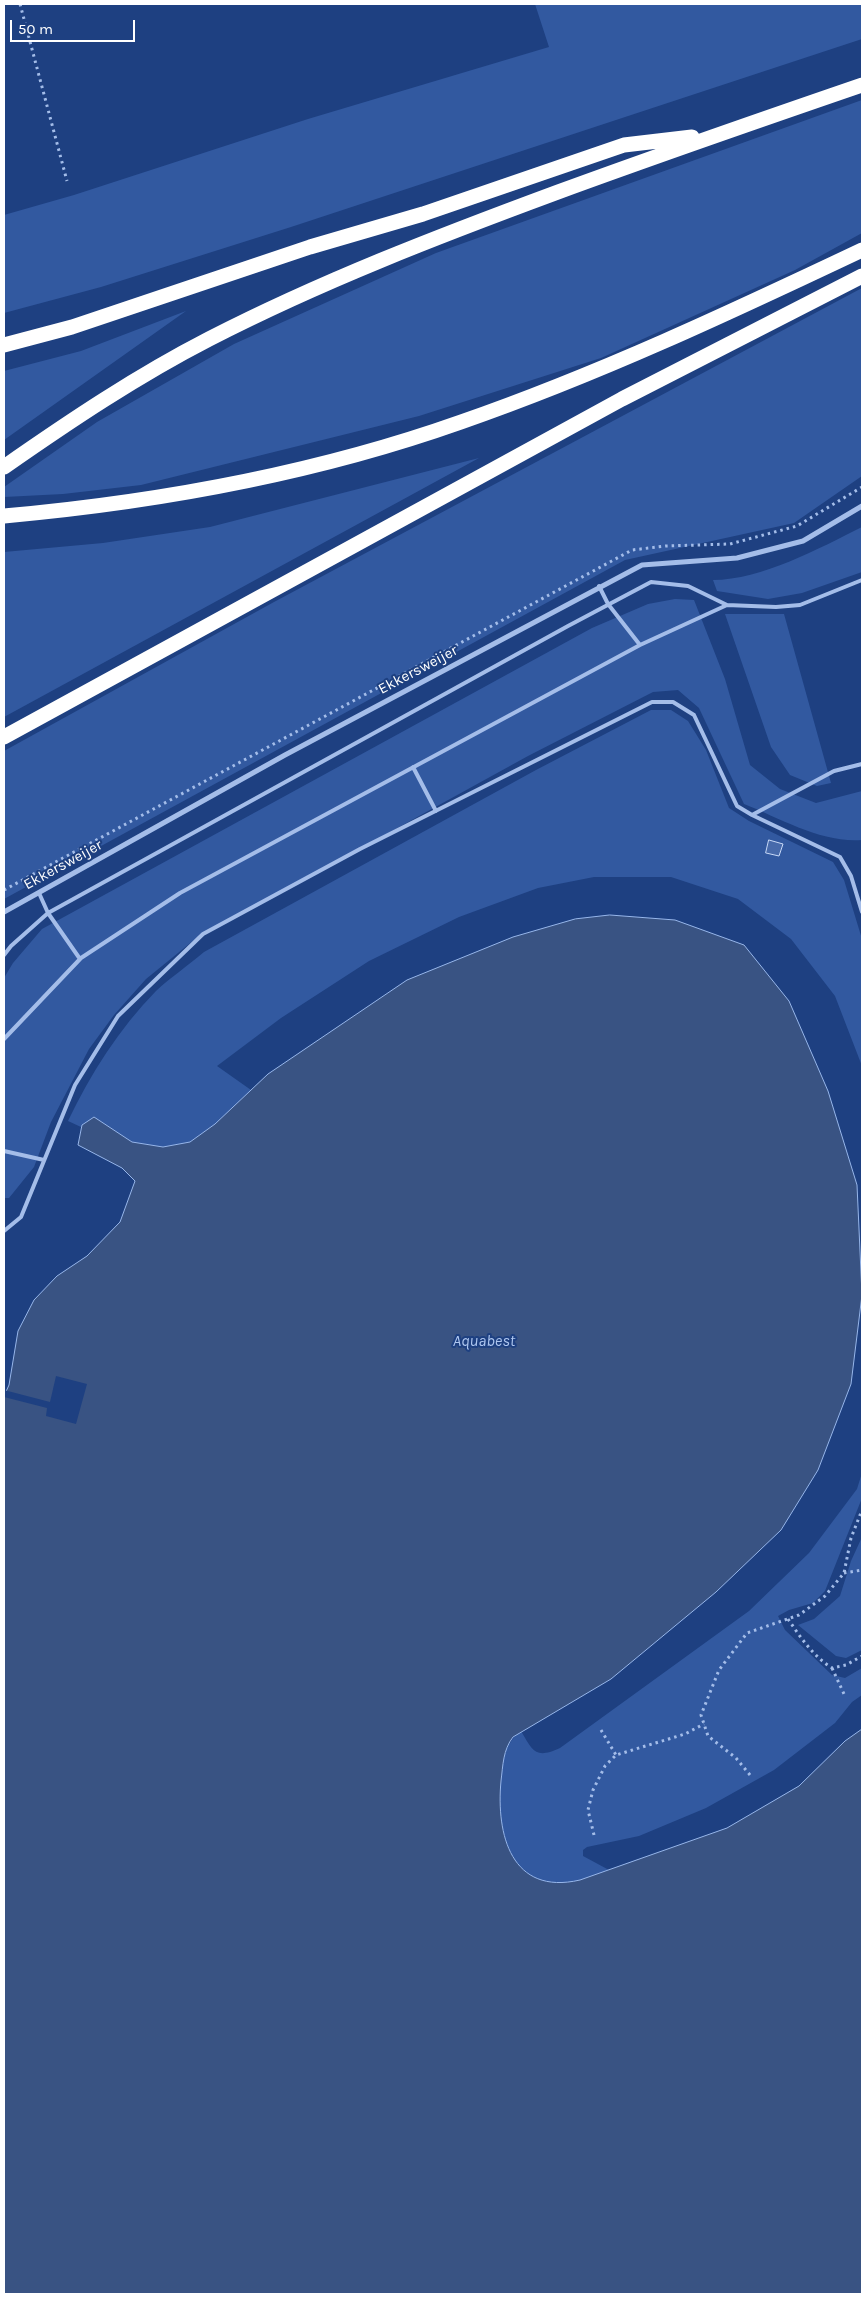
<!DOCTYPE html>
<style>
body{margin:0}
#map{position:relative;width:866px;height:2298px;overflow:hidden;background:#1e4081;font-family:Karla,sans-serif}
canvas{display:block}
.frame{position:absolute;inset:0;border:5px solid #fff;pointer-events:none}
.scale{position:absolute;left:10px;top:20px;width:125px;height:22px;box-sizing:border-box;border:2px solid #fff;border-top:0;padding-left:6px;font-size:15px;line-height:18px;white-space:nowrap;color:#fff;-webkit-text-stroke:4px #1e4081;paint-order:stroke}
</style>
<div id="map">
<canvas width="866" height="2298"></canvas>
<div class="frame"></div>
<div class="scale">50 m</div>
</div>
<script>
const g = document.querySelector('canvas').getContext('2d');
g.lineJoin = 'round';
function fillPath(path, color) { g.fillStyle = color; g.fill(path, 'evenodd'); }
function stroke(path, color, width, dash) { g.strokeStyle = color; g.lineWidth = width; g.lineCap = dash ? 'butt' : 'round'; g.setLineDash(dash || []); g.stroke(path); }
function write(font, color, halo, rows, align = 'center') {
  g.font = font + ' Karla,sans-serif'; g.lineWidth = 4; g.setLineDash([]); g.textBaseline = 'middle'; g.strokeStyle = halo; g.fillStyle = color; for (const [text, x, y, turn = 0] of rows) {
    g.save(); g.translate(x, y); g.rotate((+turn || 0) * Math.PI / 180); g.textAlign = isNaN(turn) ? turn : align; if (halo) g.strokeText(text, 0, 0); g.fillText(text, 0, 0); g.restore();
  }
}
const green = new Path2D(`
 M535 4H862V39L291 227 101 287 4 313V215L74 195 308 119 549 47Z
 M862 100V233L795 270 601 358 419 416 141 485 63 494 4 497V487L97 422 234 344 436 253Z
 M862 288V476L794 523 625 560 4 899V751L274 602Z
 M186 311 4 440V371L81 351Z
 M479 458 4 717V552L103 543 210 527Z
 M862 527V572L802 593 768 599 717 591 713 580C761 580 820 548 862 527Z
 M675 599 694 600 725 679 750 765 780 789 816 803 862 791V840C821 843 782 819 744 804L699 708 678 690 653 692 528 756 194 940 146 979 114 1015 89 1049 51 1122 34 1167 9 1198H4V978L13 963 42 929 592 628 648 604Z
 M725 614H784L831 783 817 786 790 775 771 747Z
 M651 710H671L688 721 706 750 729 808 749 821 833 862 844 880 862 939V1066L835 996 791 939 738 899 671 877H594L538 888 459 917 369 961 281 1018 217 1066 251 1090 215 1124 190 1142 163 1147 132 1142 94 1117 82 1125 81 1127 68 1121C91 1073 119 1029 156 991 171 977 189 965 204 952L536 770Z
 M862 1473V1498L825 1591 813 1603 789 1610 778 1616 785 1630 832 1675 845 1678 862 1668V1695L852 1702 835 1723 774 1770 706 1808 639 1836 587 1847 583 1850V1856L609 1870C595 1875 579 1883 565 1883 507 1886 497 1826 501 1782 503 1761 503 1745 521 1731 533 1752 536 1759 560 1748L749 1611 809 1553 857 1489Z
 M862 1537V1650L846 1658 836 1656 798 1625 814 1619 840 1596 851 1561Z`);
const water = new Path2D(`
 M610 915 675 920 744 945 789 1001 828 1091 857 1185 862 1295 851 1384 818 1470 781 1530 716 1592 611 1679 513 1737C503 1750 503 1765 501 1781 496 1834 511 1896 580 1880L727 1828 799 1786 845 1741 862 1729V2294H4V1396L9 1385 18 1331 34 1300 57 1276 87 1256 120 1222 135 1181 122 1168 78 1145 82 1125 94 1117 132 1142 163 1147 190 1142 215 1124 268 1074 407 980 513 937 575 919Z`);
const pier = new Path2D(`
 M56 1376 87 1384 76 1424 46 1416 47 1408 4 1397V1390L50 1402Z`);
const building = new Path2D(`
 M769 840 783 844 779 856 766 853Z`);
const path = new Path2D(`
 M20 4 67 181
 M4 890 632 550 666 546 730 544 797 526 862 487
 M844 1573 862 1570
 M788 1619C801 1638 813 1656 832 1668L846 1665 862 1656
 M832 1668 844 1694
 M601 1730 616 1755
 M750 1775 736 1758 708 1736 701 1715 719 1670 747 1633 799 1615 825 1596 844 1573 851 1538 862 1510
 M594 1835 588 1810 593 1790 605 1766 616 1755 685 1734 704 1724`);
const lane = new Path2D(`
 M640 645 727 605
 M413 767 436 811
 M752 815 834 771 862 764
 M39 893 48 913 80 959
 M4 955 11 946 48 913 568 626 651 582 688 586 727 605 776 607 800 605 862 580
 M4 1039 81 958 180 893 640 645 608 604 599 586
 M4 1151 44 1160
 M4 1231 21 1217 75 1085 118 1016 203 934 360 849 652 702H673L694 715 737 806 752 815 840 857 851 876 862 912`);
const street = new Path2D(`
 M4 912 285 755 642 565 737 558 803 541 862 506`);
const highway = new Path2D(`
 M4 345 72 327 310 247 423 214 624 145 692 137
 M4 467C70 421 137 376 209 339 322 281 439 236 558 192 659 155 760 120 862 85
 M4 516C159 502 314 474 461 422 599 374 731 312 862 250
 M4 737 622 399 862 276`);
const streetNames = [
 ["Ekkersweijer",418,670,-28],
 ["Ekkersweijer",63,865,-29]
];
const waterNames = [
 ["Aquabest",484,1341]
];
fillPath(green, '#3259a0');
fillPath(water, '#395383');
stroke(water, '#97b6ea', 1);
fillPath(pier, '#1e4081');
fillPath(building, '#476aab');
stroke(building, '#c8d9f7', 1);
stroke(path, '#a4bde9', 3, [2.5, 4]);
stroke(lane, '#a4bde9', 4);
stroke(street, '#a4bde9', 5);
stroke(highway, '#fff', 15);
write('15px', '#fff', '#1e4081', streetNames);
write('italic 16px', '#afc7f0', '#1e4081', waterNames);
</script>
